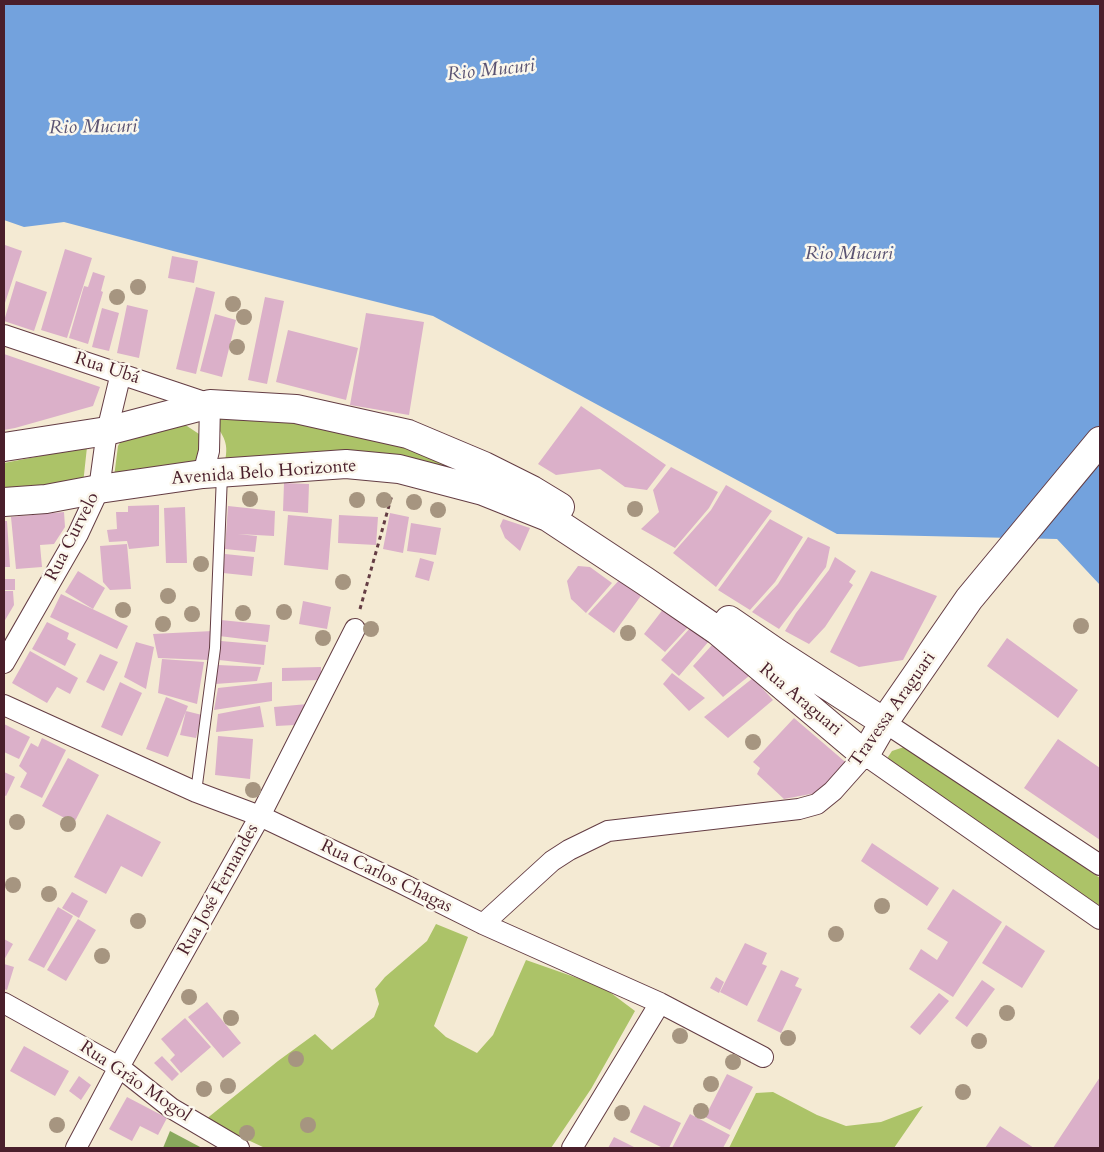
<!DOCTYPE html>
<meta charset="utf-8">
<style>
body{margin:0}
#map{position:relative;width:1104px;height:1152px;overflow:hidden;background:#f4ead3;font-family:Cardo,serif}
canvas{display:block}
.frame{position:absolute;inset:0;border:5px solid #4a1f2b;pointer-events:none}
</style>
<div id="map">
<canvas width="1104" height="1152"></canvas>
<div class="frame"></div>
</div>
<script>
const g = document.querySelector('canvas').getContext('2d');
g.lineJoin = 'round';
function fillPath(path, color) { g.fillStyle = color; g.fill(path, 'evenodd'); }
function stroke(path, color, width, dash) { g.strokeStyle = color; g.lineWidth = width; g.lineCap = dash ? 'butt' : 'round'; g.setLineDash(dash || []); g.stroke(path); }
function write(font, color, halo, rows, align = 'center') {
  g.font = font + ' Cardo,serif'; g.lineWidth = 5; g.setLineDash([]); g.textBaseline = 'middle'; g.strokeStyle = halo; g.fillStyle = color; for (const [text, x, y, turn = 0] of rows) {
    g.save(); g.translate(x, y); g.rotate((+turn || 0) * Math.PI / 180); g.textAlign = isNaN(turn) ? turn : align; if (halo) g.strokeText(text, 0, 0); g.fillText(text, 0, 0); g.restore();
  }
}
const green = new Path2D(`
 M237 417 331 425 485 470 483 476 224 465C230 443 224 437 212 419Z
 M184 424 199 434 202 453 201 461 114 477 118 446 125 434Z
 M87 447 83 484 4 490V463Z
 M904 747 1100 878V906L890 765 888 757 892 751Z
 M436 924 468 937 434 1026 446 1037 477 1053 493 1035 526 960 603 987 635 1011 591 1089 551 1148H265L205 1120 278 1061 315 1034 332 1050 374 1017 379 1004 375 989 385 977 427 941Z
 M773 1092 817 1115 846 1126 881 1122 923 1106 894 1148H729L756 1093Z`);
const forest = new Path2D(`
 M170 1131 202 1148H163Z`);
const water = new Path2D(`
 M4 4H1100V585L1057 539 837 534 433 316 173 251 64 222 24 227 4 220Z`);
const building = new Path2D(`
 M5 245 22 251 4 306V250Z
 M65 249 92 258 67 338 41 330Z
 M172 256 198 261 194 283 168 278Z
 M93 272 105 276 101 291 103 292 88 344 69 338 84 286 88 287Z
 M16 281 47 292 34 331 4 321Z
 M196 287 215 292 196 374 176 369Z
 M265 297 284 301 267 384 248 380Z
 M127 305 148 310 139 358 117 353Z
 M102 308 119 313 109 351 92 347Z
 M366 313 424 322 409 415 350 405Z
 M215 314 236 320 222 377 200 371Z
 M288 330 358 348 346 400 276 382Z
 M4 354 100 387 93 406 15 428 4 430Z
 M581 406 666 465 647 490 625 487 600 469 556 475 538 464Z
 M671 467 718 492 709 508 675 548 641 529 659 512 653 490Z
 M284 483 309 484 308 513 283 511Z
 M726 485 772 511 716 587 673 553 711 510Z
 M159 505V546L129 549 127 541 109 542 107 530 117 529 116 512H128V506Z
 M228 506 275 511 274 536 238 534 257 536 255 552 225 549Z
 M185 507 187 563H166L164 508Z
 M64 512 65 527 54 544 40 545 42 567 16 569 11 517Z
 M390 513 409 517 403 553 383 549Z
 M288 515 332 519 328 570 284 565Z
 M339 515 378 517 376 545 338 543Z
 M503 519 530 528 520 551 505 538 500 526Z
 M770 519 803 537 775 582 750 610 718 590Z
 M4 521H7L10 567H4Z
 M411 523 441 528 436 555 407 551Z
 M808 537 830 547 826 567 779 629 752 612 778 584Z
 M127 544 131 589 110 590 103 582 100 546Z
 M225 554 254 557 252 576 223 573Z
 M835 557 856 571 849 582 853 585 825 627 809 644 785 631 796 613 829 570Z
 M420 558 434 562 429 581 415 577Z
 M578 566 590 567 612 583 586 613 571 599 567 581Z
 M78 571 105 588 93 609 65 592Z
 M871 571 937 596 903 660 859 667 830 652Z
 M622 577 643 593 614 633 588 614Z
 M4 579H15V590H4Z
 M4 591H13L14 605 4 622Z
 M61 594 128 626 117 649 50 617Z
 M303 601 331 607 327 629 299 624Z
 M664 608 689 626 665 652 644 634Z
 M221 620 270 625 268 642 219 636Z
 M47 622 69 633 67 639 76 644 65 666 32 649Z
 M692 626 709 641 679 676 661 660Z
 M213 631 209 660 158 658 153 634Z
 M1007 638 1078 690 1058 718 987 666Z
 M221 641 266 645 264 665 219 660Z
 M136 642 154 647 146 689 124 677Z
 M712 645 749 676 723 697 693 666Z
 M30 651 78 678 70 694 57 687 47 703 12 683Z
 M100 654 118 662 104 691 86 682Z
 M162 659 204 662 197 704 158 693Z
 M218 665 261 667 257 681 215 684Z
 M321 667V680L282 681V668Z
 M672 673 705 698 689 711 663 684Z
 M753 678 773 700 728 738 704 717Z
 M120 682 142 693 122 736 101 727Z
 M272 682V701L214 710 218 688Z
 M166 697 188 706 168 757 146 749Z
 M308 704 295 725 276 726 274 707Z
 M260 706 264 727 216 732 218 714Z
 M186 711 202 715 196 738 180 735Z
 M794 718 850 766 816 793 784 799 757 774 760 768 753 762Z
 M4 724 30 737 19 759 4 752Z
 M218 736 253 739 250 779 215 775Z
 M42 738 66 750 42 798 20 787 27 773 19 766 31 743 38 747Z
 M1058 739 1100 768V840L1024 788Z
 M68 758 99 775 74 823 42 806Z
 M4 772 15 777 6 796 4 795Z
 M107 814 161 842 142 877 121 866 106 894 74 877Z
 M872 843 939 888 927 906 861 861Z
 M953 889 1002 922 953 997 909 969 921 949 937 960 948 942 927 929Z
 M72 892 88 901 79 918 62 908Z
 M58 907 73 916 44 968 28 960Z
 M78 919 96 930 66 981 47 970Z
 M1006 925 1045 951 1022 988 982 963Z
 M4 939 13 944 4 960Z
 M745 943 767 953 762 964 767 966 747 1006 720 992Z
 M4 964 14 967 7 990 4 989Z
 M781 970 799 978 795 986 802 989 781 1033 757 1021Z
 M716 977 724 982 719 993 710 988Z
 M982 980 995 989 967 1027 955 1018Z
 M939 993 949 1001 920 1035 910 1027Z
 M207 1002 241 1043 223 1058 188 1017Z
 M185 1018 211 1047 181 1073 170 1060 175 1055 161 1039Z
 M24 1046 69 1071 55 1096 10 1071Z
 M162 1056 179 1074 172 1081 154 1063Z
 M727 1074 753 1087 730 1130 705 1117Z
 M79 1076 91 1085 81 1100 69 1091Z
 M1100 1077V1148H1053Z
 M127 1097 167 1118 158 1135 140 1126 132 1141 109 1129Z
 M644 1105 681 1123 669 1148H663L630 1132Z
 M690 1114 730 1135 723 1148H672Z
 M1000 1126 1034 1148H985Z
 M614 1137 636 1148H608Z`);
const path = new Path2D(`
 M360 609 392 495`);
const lane = new Path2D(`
 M196 792 215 648 222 475`);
const street = new Path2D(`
 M4 335 210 404 209 451 203 474
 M4 663 78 534 99 489 107 431 121 373
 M4 705 196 792 260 816 399 882 483 924 660 1003 763 1057
 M884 722 1100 865
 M483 924 552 861 569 850 608 831 799 809 817 804 833 791 865 755 1100 919
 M4 1003 119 1067 171 1108 239 1148
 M76 1148 119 1067 260 816 355 629
 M572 1148 660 1003`);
const secondary = new Path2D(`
 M4 447 107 431 210 404 296 409 408 434 484 466 532 490 560 507
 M4 502 46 499 99 489 203 474 346 464 399 469 483 491 548 517 645 581 718 631 865 755 884 722 969 599 1100 441
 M729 620 777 653 884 722`);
const trees = [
 [138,287],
 [117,297],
 [233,304],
 [244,317],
 [237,347],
 [250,499],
 [357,500],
 [384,500],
 [414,502],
 [635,509],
 [438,510],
 [201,564],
 [343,582],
 [168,596],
 [123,610],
 [284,612],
 [243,613],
 [192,614],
 [163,624],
 [1081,626],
 [371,629],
 [628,633],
 [323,638],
 [753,742],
 [253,790],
 [17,822],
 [68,824],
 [13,885],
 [49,894],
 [882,906],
 [138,921],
 [836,934],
 [102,956],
 [189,997],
 [1007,1013],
 [231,1018],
 [680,1036],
 [788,1038],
 [979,1041],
 [296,1059],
 [733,1062],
 [711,1084],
 [228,1086],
 [204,1089],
 [963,1092],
 [701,1111],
 [622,1113],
 [57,1125],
 [308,1125],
 [247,1133]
];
const streetNames = [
 ["Rua Ubá",107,369,18],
 ["Avenida Belo Horizonte",264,473,-4],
 ["Rua Curvelo",73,537,-63],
 ["Rua Araguari",800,700,40],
 ["Travessa Araguari",893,710,-55],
 ["Rua Carlos Chagas",386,877,26],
 ["Rua José Fernandes",219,890,-61],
 ["Rua Grão Mogol",135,1082,34]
];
const waterNames = [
 ["Rio Mucuri",491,71,-6],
 ["Rio Mucuri",93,128,-1],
 ["Rio Mucuri",849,255]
];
fillPath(green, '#acc368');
fillPath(forest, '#89a95c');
fillPath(water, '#73a2dd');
fillPath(building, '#dbb0c9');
stroke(lane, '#643d44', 12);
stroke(street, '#643d44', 22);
stroke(secondary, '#643d44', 30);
stroke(path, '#643d44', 3, [4, 4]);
stroke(lane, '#fff', 10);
stroke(street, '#fff', 20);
stroke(secondary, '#fff', 28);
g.fillStyle = '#a69580';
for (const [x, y] of trees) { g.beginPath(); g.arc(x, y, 8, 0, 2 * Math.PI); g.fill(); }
write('18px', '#4a1f2b', '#fbf7ec', streetNames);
write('italic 19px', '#5a5372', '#fbf7ec', waterNames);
</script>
